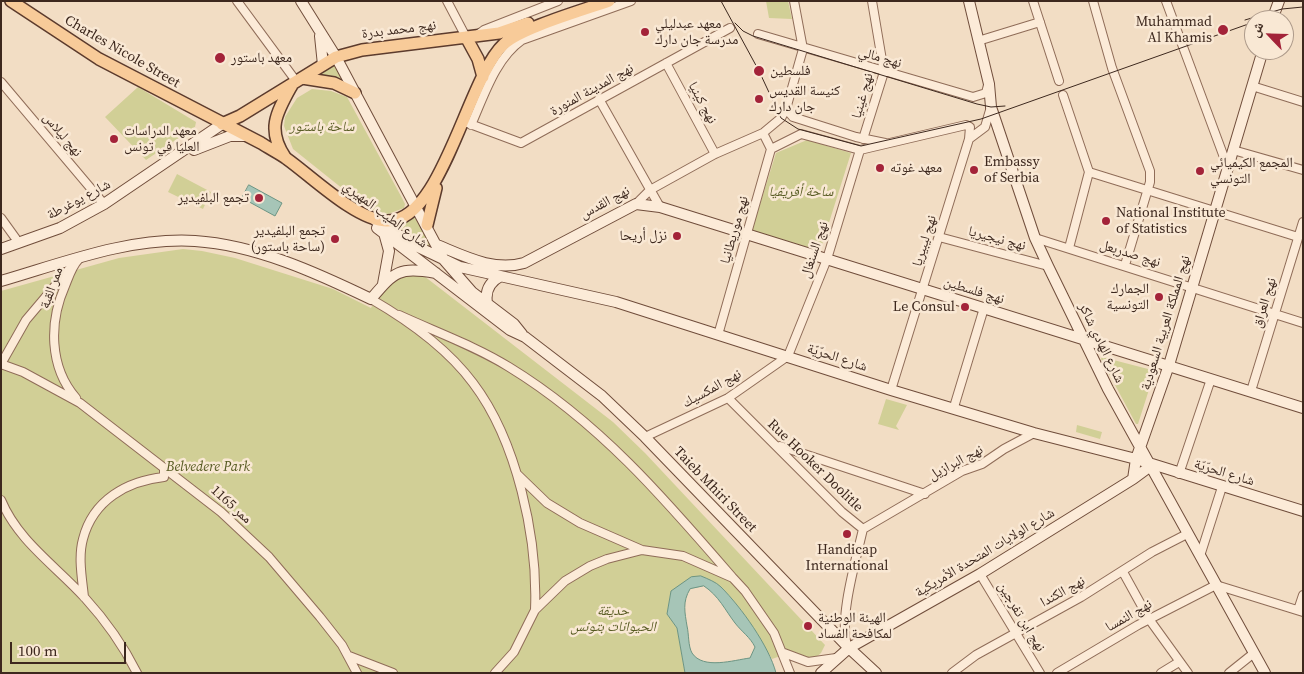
<!DOCTYPE html>
<meta charset="utf-8">
<style>
body{margin:0}
#map{position:relative;width:1304px;height:674px;overflow:hidden;background:#f2ddc4;font-family:"Source Serif 4","Noto Naskh Arabic",serif}
canvas{display:block}
.frame{position:absolute;inset:0;border:2px solid #3d281e;pointer-events:none}
.north{position:absolute;left:1244px;top:10px;width:50px;height:50px;box-sizing:border-box;background:#f9e8d4;border:1px solid #ae9b8b;border-radius:50%;rotate:294deg;font-size:14px;font-weight:700;line-height:20px;text-align:center;color:#3d281e}
.north::after{content:'';display:block;margin:auto;width:18px;height:22px;background:#a32339;clip-path:polygon(50% 0,100% 100%,50% 72%,0 100%)}
.scale{position:absolute;left:10px;top:642px;width:116px;height:22px;box-sizing:border-box;border:2px solid #3d281e;border-top:0;padding-left:6px;font-size:15px;line-height:18px;white-space:nowrap;color:#3d281e;-webkit-text-stroke:4px #f9e8d4;paint-order:stroke}
</style>
<div id="map">
<canvas width="1304" height="674"></canvas>
<div class="frame"></div>
<div class="north">ش</div>
<div class="scale">100 m</div>
</div>
<script>
const g = document.querySelector('canvas').getContext('2d');
g.lineJoin = 'round';
function fillPath(path, color) { g.fillStyle = color; g.fill(path, 'evenodd'); }
function stroke(path, color, width, dash) { g.strokeStyle = color; g.lineWidth = width; g.lineCap = dash ? 'butt' : 'round'; g.setLineDash(dash || []); g.stroke(path); }
function write(font, color, halo, rows, align = 'center') {
  g.font = font + ' "Source Serif 4","Noto Naskh Arabic",serif'; g.lineWidth = 5; g.setLineDash([]); g.textBaseline = 'middle'; g.strokeStyle = halo; g.fillStyle = color; for (const [text, x, y, turn = 0] of rows) {
    g.save(); g.translate(x, y); g.rotate((+turn || 0) * Math.PI / 180); g.textAlign = isNaN(turn) ? turn : align; if (halo) g.strokeText(text, 0, 0); g.fillText(text, 0, 0); g.restore();
  }
}
const green = new Path2D(`
 M766 1H788L792 19 769 18Z
 M337 63 349 87 314 77Z
 M138 87 196 122 195 127 146 160 105 117Z
 M312 89 331 91 347 97 402 198 405 204 404 208 388 214 368 209 293 149 284 126 285 117 297 98Z
 M807 140 851 153 820 251 752 230 776 153Z
 M177 174 211 192 203 209 168 192Z
 M414 216 433 249 388 226 397 225Z
 M183 249 202 251 235 258 333 289 371 308C385 282 392 270 424 276L613 422 645 453 825 645 821 653 813 660 789 653 772 659C757 634 736 596 712 581L671 591 667 614 677 628 685 673H1V291L119 258Z
 M1102 357 1148 369 1154 374 1138 424H1136L1101 359Z
 M886 399 907 405 896 426 899 430 878 424Z
 M1077 425 1102 432 1100 439 1076 432Z`);
const water = new Path2D(`
 M249 185 282 203 275 216 242 198Z
 M701 576C708 579 716 582 721 587 741 607 769 646 776 673H685L677 628 667 614 671 591 691 577ZM704 586C719 596 725 610 735 623 742 632 750 637 755 647L750 658C734 660 703 670 692 653 688 646 689 634 687 626 685 613 682 602 690 589Z`);
const street = new Path2D(`
 M237 1 296 81
 M447 1 466 37
 M1033 1 1059 81
 M1093 1 1112 68 1150 171V182L1125 265
 M1166 1 1228 168
 M758 34 973 97 986 93 988 85
 M477 35 484 30 558 1
 M978 41 1040 22
 M666 63 715 154
 M1 82 104 204
 M1252 86 1303 102
 M1063 95 1089 172 1069 248
 M599 99 660 207
 M786 109 793 117 856 137 885 143
 M462 121 521 143 730 28
 M471 125C484 96 495 59 522 40L631 1
 M863 139 884 72 872 1
 M771 149 801 134 860 150 966 125 970 127 969 139
 M1233 150 1303 170
 M1089 172 1298 237
 M636 204 650 190 715 154 763 133 781 118 786 109 803 49 794 1
 M1 218 19 243
 M939 237 1048 266
 M1035 238 1303 323
 M371 299C409 321 447 348 473 383 517 441 538 538 535 610
 M399 315C436 332 475 346 509 367 599 422 665 499 733 578
 M718 335 771 149 763 133
 M1 364 23 372 80 403 221 512 269 557 320 617 342 645 357 673
 M1 364 26 320 70 268
 M891 390 969 139 985 127 991 107
 M1251 391 1303 222
 M76 398C49 367 49 322 65 286 69 276 72 266 79 259
 M728 398 842 512 863 529
 M954 407 984 308
 M645 437 728 398 788 356 827 259 860 150
 M780 446 925 494
 M517 474 547 503 580 523 642 550
 M1179 474 1211 379
 M1 500C18 541 56 566 85 598 106 621 123 645 137 673
 M863 529 962 471 982 464 1004 449 1034 433
 M1200 556 1222 487
 M1123 572 1149 619 1188 673
 M980 574 1040 673
 M84 597C82 578 78 557 83 539 93 500 127 481 164 477V469
 M1298 610 1303 595
 M848 647C837 623 857 556 863 529
 M784 653 808 662 836 658
 M349 656 393 673
 M495 673 514 652 535 610 565 581 590 566 607 559 642 550 683 556 733 578 745 591 774 633 790 673
 M952 673 976 655 1081 597 1152 552 1187 534
 M1057 673 1138 625 1216 585 1303 612
 M1161 673 1179 662
 M1229 673 1254 653`);
const secondary = new Path2D(`
 M301 1 336 57 444 260 472 292 514 324 522 334
 M969 1 989 84 991 107 1035 238 1048 266 1108 389 1265 673
 M1272 20 1279 1
 M320 36 323 65
 M194 150 230 136H247
 M375 220 418 247 460 267 616 302 891 390 1034 433 1136 459 1303 511
 M377 228 510 330 525 337 602 396 645 437 849 648 876 673
 M437 245C464 256 494 272 524 263L636 204 660 207 1303 408
 M1 249 60 228 104 204 222 124
 M1 281C63 263 129 237 195 241 256 245 317 273 371 299 395 271 398 267 436 273
 M383 284 389 251 384 233
 M487 303C485 291 489 282 501 276
 M1133 479 1136 459 1169 365 1263 50
 M821 673 849 648 980 574 1133 479 1152 465`);
const primary = new Path2D(`
 M11 1 99 59 261 143C270 149 279 153 287 159 311 176 356 220 386 221 442 224 467 78 504 44 521 28 584 10 609 1
 M466 37 478 59 483 77
 M302 78 334 83 355 93
 M222 124 240 116 336 57 362 50 499 33 528 23
 M285 157C266 129 277 112 292 85
 M427 225 436 188`);
const tram = new Path2D(`
 M721 1 759 71 781 118 798 129 861 146 981 119 1254 22
 M1245 20 1282 9 1303 7
 M735 23 743 31 753 36 977 104 991 107 1005 106`);
const markers = [
 [1223,30,6,"#a32339"],
 [645,32,5,"#a32339"],
 [220,58,6,"#a32339"],
 [759,71,6,"#a32339"],
 [759,99,5,"#a32339"],
 [114,139,5,"#a32339"],
 [880,168,5,"#a32339"],
 [974,170,5,"#a32339"],
 [1200,171,5,"#a32339"],
 [259,198,5,"#a32339"],
 [1106,221,5,"#a32339"],
 [677,236,5,"#a32339"],
 [335,239,5,"#a32339"],
 [1159,297,5,"#a32339"],
 [965,307,5,"#a32339"],
 [847,534,5,"#a32339"],
 [808,626,5,"#a32339"]
];
const poiNames = [
 ["Muhammad",1212,22,"right"],
 ["Al Khamis",1212,38,"right"],
 ["معهد عبدليلي",655,24],
 ["مدرسة جان دارك",655,40],
 ["معهد باستور",231,58],
 ["فلسطين",770,71],
 ["كنيسة القديس",769,91],
 ["جان دارك",769,107],
 ["معهد الدراسات",124,131],
 ["العليا في تونس",124,147],
 ["Embassy",984,162],
 ["of Serbia",984,178],
 ["المجمع الكيميائي",1210,163],
 ["التونسي",1210,179],
 ["معهد غوته",890,168],
 ["تجمع البلفيدير",249,198,"right"],
 ["National Institute",1116,213],
 ["of Statistics",1116,229],
 ["تجمع البلفيدير",325,231,"right"],
 ["(ساحة باستور)",325,247,"right"],
 ["نزل أريحا",667,236,"right"],
 ["الجمارك",1149,289,"right"],
 ["التونسية",1149,305,"right"],
 ["Le Consul",955,307,"right"],
 ["Handicap",847,550,"center"],
 ["International",847,566,"center"],
 ["الهيئة الوطنية",818,618],
 ["لمكافحة الفساد",818,634]
];
const streetNames = [
 ["نهج محمد بدرة",399,30,-7],
 ["Charles Nicole Street",122,52,30],
 ["نهج مالي",880,58,16],
 ["نهج المدينة المنورة",592,90,-29],
 ["نهج غينيا",863,96,-74],
 ["نهج كينيا",702,103,62],
 ["نهج ليلاس",62,135,50],
 ["شارع يوغرطة",79,200,-28],
 ["نهج القدس",605,203,-28],
 ["شارع الطيب المهيري",385,215,37],
 ["نهج موريطانيا",735,230,-74],
 ["نهج نيجيريا",997,239,15],
 ["نهج ليبيريا",925,241,-73],
 ["نهج السنغال",815,250,-71],
 ["نهج صدربعل",1130,254,17],
 ["ممر القبة",52,288,-70],
 ["نهج فلسطين",974,291,17],
 ["نهج العراق",1265,303,-73],
 ["نهج المملكة العربية السعودية",1166,323,-73],
 ["شارع الهادي شاكر",1101,343,64],
 ["شارع الحرّيّة",837,358,18],
 ["نهج المكسيك",712,389,-29],
 ["نهج البرازيل",956,463,-28],
 ["Rue Hooker Doolitle",815,466,44],
 ["شارع الحرّيّة",1224,473,17],
 ["Taieb Mhiri Street",715,490,46],
 ["ممر 1165",231,505,42],
 ["شارع الولايات المتحدة الأمريكية",985,553,-31],
 ["نهج الكندا",1063,592,-29],
 ["نهج النمسا",1129,616,-30],
 ["نهج ابن تفرجين",1021,617,59]
];
const parkNames = [
 ["ساحة باستور",322,127],
 ["ساحة أفريقيا",801,192],
 ["Belvedere Park",208,467],
 ["حديقة",613,611],
 ["الحيوانات بتونس",613,627]
];
fillPath(green, '#d1cf96');
fillPath(water, '#a6c5b7');
stroke(water, '#6c9483', 1);
stroke(street, '#8f6c58', 10);
stroke(secondary, '#704d3b', 12);
stroke(primary, '#5c3b2d', 14);
stroke(street, '#fcebd8', 8);
stroke(secondary, '#fcebd8', 10);
stroke(primary, '#f8cb99', 11);
stroke(tram, '#3d281e', 1);
for (const [x, y, r, color] of markers) { const dot = new Path2D(); dot.arc(x, y, r, 0, 2 * Math.PI); g.fillStyle = color; g.fill(dot); stroke(dot, '#f9e8d4', 2); }
write('14px', '#3d281e', '#f9e8d4', poiNames, 'left');
write('14px', '#3d281e', '#f9e8d4', streetNames);
write('italic 14px', '#575b22', '#f9e8d4', parkNames);
</script>
